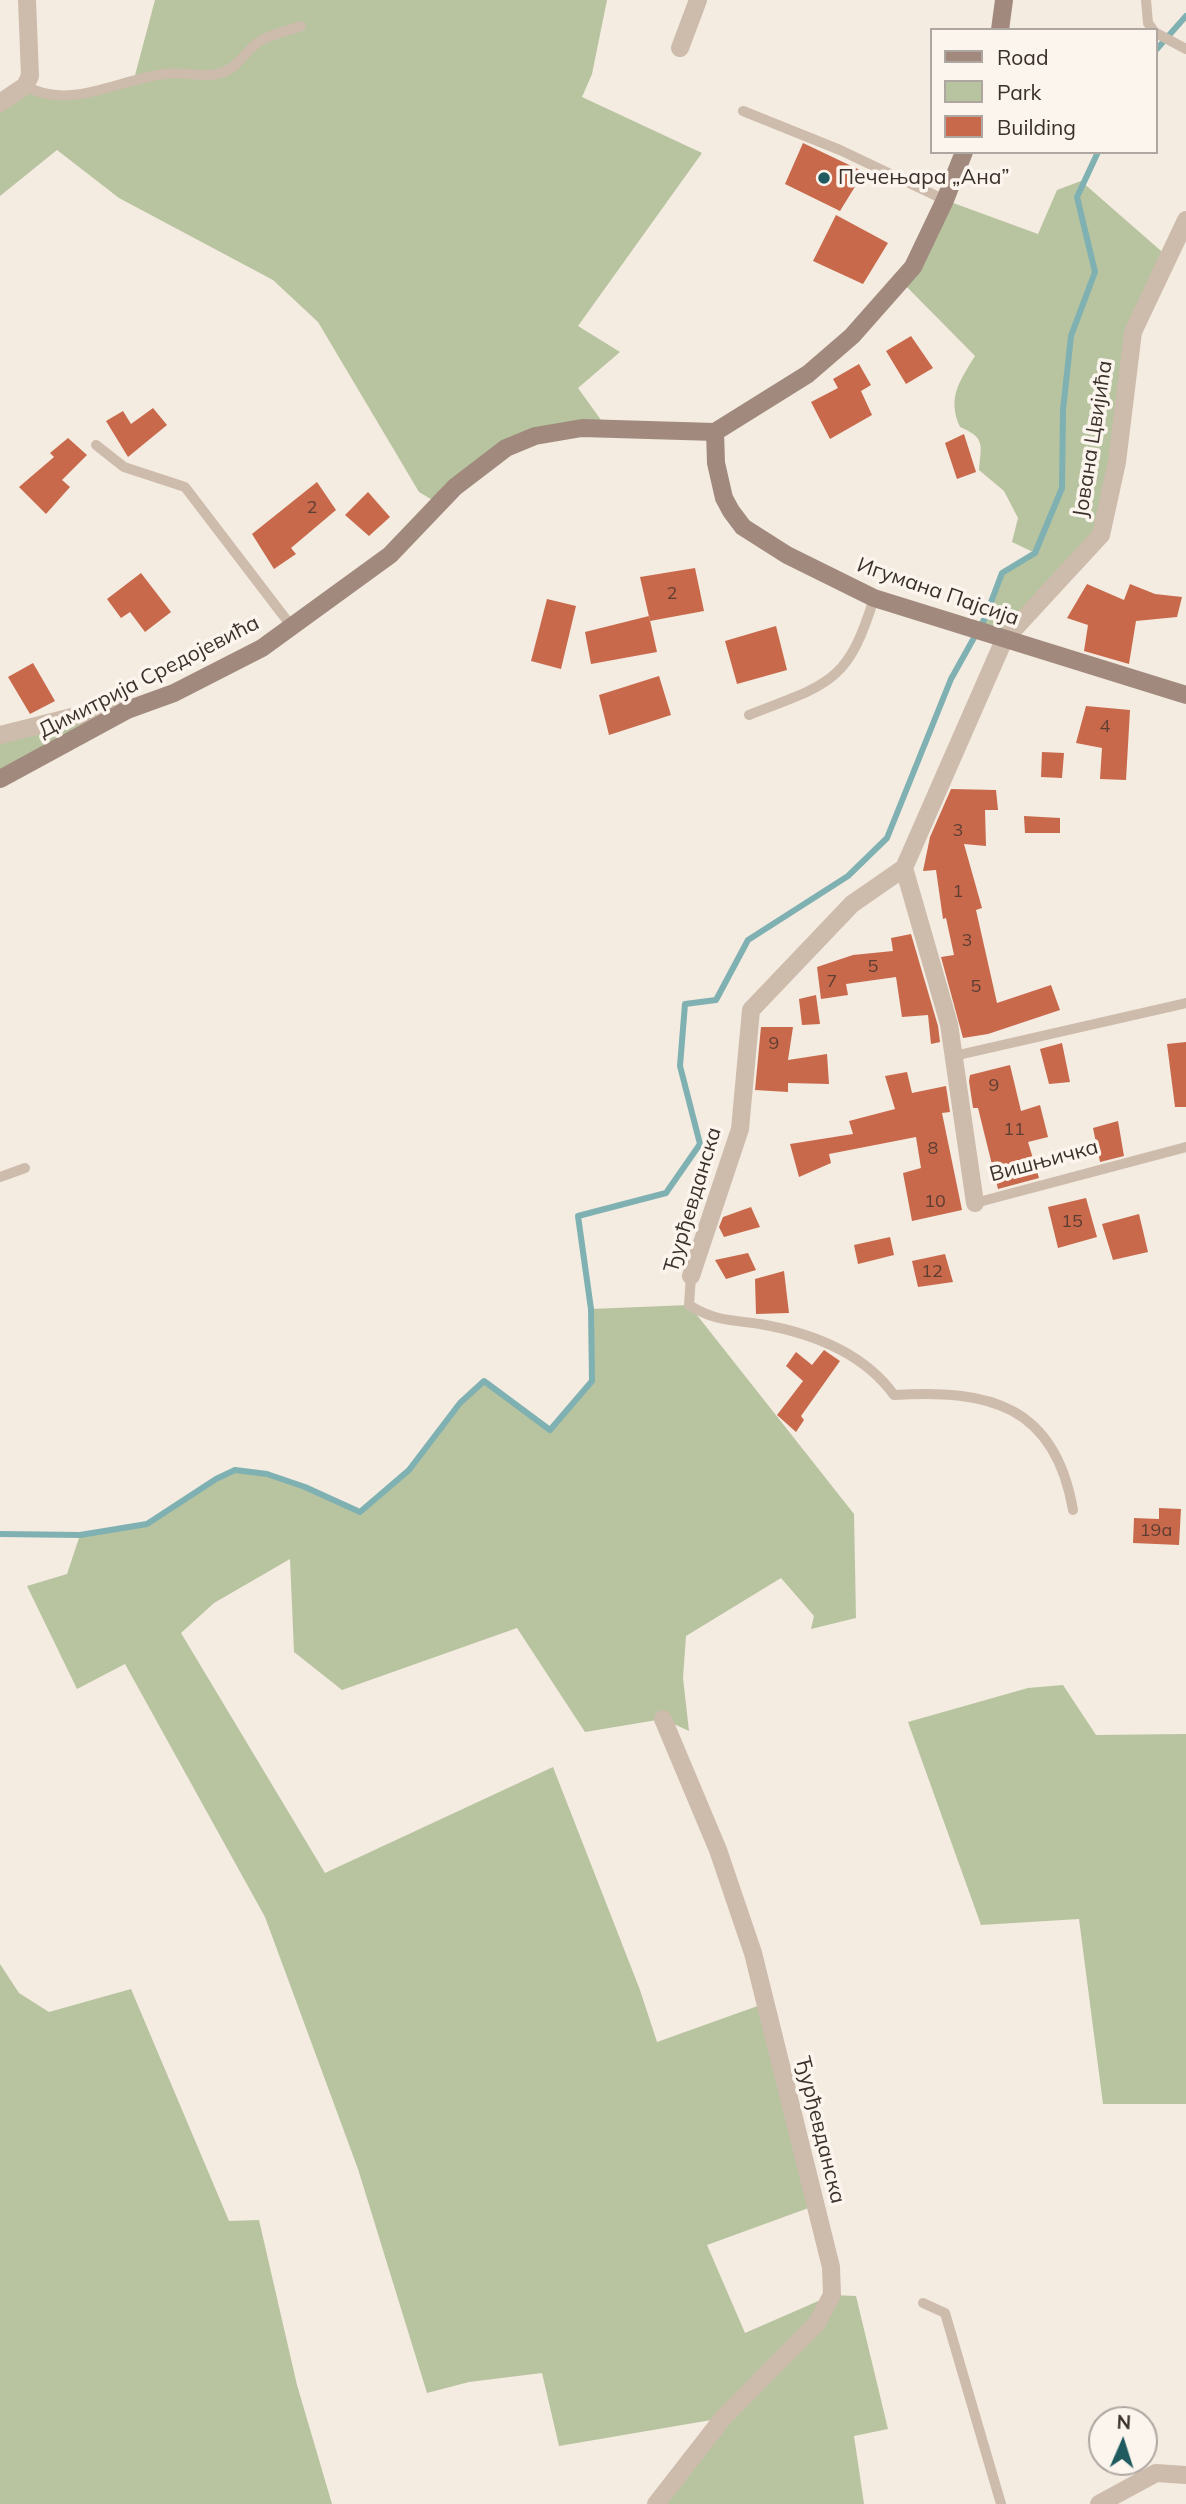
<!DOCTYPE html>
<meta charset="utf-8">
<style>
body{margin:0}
#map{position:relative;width:1186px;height:2504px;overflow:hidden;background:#f4ebe1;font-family:Mulish,sans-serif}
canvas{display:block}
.legend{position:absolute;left:930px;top:28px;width:228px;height:126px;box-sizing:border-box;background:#fbf5ee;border:2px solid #aea6a0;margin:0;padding:9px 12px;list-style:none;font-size:21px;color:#3b302b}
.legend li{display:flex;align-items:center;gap:14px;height:35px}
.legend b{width:35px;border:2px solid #aea6a0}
.north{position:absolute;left:1088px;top:2406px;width:70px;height:70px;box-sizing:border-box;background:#fbf5ee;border:2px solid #aea6a0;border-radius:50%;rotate:3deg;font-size:19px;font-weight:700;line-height:28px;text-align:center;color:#3b302b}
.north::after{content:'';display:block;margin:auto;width:24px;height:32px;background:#1f5a5e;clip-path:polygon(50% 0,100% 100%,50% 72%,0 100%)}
</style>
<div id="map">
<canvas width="1186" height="2504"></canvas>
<ul class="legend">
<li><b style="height:9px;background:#a18a7d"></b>Road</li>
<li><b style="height:19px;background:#b8c4a0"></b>Park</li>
<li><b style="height:19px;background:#c8694b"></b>Building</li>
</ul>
<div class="north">N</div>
</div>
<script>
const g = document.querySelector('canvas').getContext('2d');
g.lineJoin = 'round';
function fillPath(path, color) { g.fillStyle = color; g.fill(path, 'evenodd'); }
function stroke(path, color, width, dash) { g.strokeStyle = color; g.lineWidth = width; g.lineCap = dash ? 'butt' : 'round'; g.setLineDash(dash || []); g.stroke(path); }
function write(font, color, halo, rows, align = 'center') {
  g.font = font + ' Mulish,sans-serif'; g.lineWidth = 7; g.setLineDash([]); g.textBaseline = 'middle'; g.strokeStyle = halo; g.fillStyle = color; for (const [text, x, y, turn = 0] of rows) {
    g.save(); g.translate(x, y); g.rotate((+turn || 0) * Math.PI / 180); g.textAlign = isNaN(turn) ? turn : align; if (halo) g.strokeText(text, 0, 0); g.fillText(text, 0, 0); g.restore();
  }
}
const green = new Path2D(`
 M155 0H607L592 74 582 97 702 153 578 326 620 352 578 388 606 427 535 436 439 504 419 492 318 322 273 280 119 198 57 150 0 196V103L25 86 60 95 134 79Z
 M1081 181 1168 257 1133 332 1101 535 1004 640 978 630 1002 573 1035 553 1012 542 1018 518 1004 491 979 470C981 445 986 438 960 427 947 398 959 382 975 356L901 281 945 200 1038 234 1057 190Z
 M127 710 0 779V735Z
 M689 1305 854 1514 856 1618 811 1629 814 1616 781 1578 686 1636 683 1678 689 1731 663 1719 585 1732 517 1628 342 1690 294 1652 290 1559 214 1603 181 1633 325 1873 553 1767 640 1990 657 2042 766 2003 814 2206 707 2245 745 2333 832 2295 856 2296 888 2429 854 2436 864 2504H657L723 2418 559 2446 542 2373 469 2382 427 2393 358 2169 265 1917 125 1664 77 1689 27 1586 67 1574 80 1535C101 1532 131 1532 149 1523 172 1510 213 1472 238 1471 280 1469 323 1495 360 1512L409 1470 460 1403 484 1381 551 1429 592 1381 591 1309Z
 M1063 1685 1096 1735 1186 1734V2104H1103L1079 1919 981 1925 908 1722 1028 1688Z
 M0 1964 19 1993 49 2012 131 1989 229 2221 259 2220 297 2385 332 2504H0Z`);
const stream = new Path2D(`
 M1156 50 1186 16
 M0 1534 80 1535 147 1524 216 1479 235 1470 267 1474 305 1487 360 1512 409 1470 460 1403 484 1381 550 1430 592 1381 591 1309 578 1216 666 1193 700 1144 680 1066 685 1004 716 1000 748 940 848 876 887 838 951 679 985 618 1002 573 1035 553 1062 488 1063 410 1071 336 1095 272 1077 197 1098 152`);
const building = new Path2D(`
 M803 143 864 172 840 211 785 184Z
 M836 215 888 243 863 284 813 261Z
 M911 336 933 368 906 384 886 351Z
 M859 364 871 385 861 391 872 415 830 439 811 402 838 388 833 379Z
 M153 408 167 425 128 457 106 421 123 411 131 424Z
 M964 434 976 472 957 479 945 443Z
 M68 438 87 455 62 480 70 487 46 514 19 487 54 457 50 453Z
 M317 482 336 510 291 548 296 554 274 569 252 534Z
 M368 492 390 517 369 536 345 515Z
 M695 568 704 611 650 621 640 577Z
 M141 573 171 612 145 632 130 612 121 618 107 599Z
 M1087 584 1124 600 1130 584 1155 594 1182 597 1177 617 1136 621 1129 664 1084 651 1088 625 1067 618Z
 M547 599 576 606 561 669 531 661Z
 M649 616 657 652 591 664 585 632Z
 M776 626 787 670 737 684 725 641Z
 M33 663 55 701 30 714 8 677Z
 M659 676 671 715 609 735 599 695Z
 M1086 706 1130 710 1126 780 1100 779 1102 748 1076 743Z
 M1042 752 1064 753 1062 778 1041 777Z
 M951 789 996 790 998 810H985L986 846 964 844 982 908 976 910 997 1003 1051 985 1060 1010 988 1034 963 1038 941 957 954 955 946 918 943 919 936 870 923 871 930 837Z
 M1024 816 1060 818V833H1025Z
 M911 934 938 1026 940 1042 931 1044 928 1015 902 1017 896 977 846 984 848 995 821 999 817 967 853 955 893 951 891 938Z
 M816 995 820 1024 802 1025 799 999Z
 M761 1027H793L788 1060 827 1054 829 1084 788 1083V1092L755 1090Z
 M1186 1042V1107H1175L1167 1044Z
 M1062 1043 1070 1082 1049 1084 1040 1049Z
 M1010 1065 1021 1111 1040 1105 1048 1137 1028 1142 1039 1178 998 1189 978 1108H973L969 1081 970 1075Z
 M907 1072 912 1093 946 1086 950 1112 942 1113 962 1210 912 1221 903 1173 921 1168 916 1137 829 1154 831 1163 799 1177 790 1144 853 1134 849 1121 895 1109 885 1076Z
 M1118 1121 1124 1156 1100 1162 1093 1128Z
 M1086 1198 1097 1237 1058 1248 1048 1207Z
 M751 1207 760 1227 724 1237 719 1227 723 1217Z
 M1139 1214 1148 1252 1113 1260 1102 1224Z
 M890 1237 894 1255 858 1264 854 1245Z
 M748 1253 756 1270 726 1279 715 1260Z
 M945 1254 953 1282 918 1287 912 1261Z
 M784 1271 789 1313 756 1314 755 1279Z
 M824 1350 840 1361 801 1416 804 1420 796 1432 777 1415 803 1381 786 1366 796 1352 812 1365Z
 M1159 1508 1181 1509 1179 1545 1133 1543 1134 1518 1159 1519Z`);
const lane = new Path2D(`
 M1146 0 1148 23 1153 30
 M1156 33 1186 49
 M25 86C71 111 119 79 165 74 184 71 206 79 224 72 240 66 246 49 260 41 272 34 288 31 301 26
 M743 111 840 150 945 200
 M96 445 124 467 185 487 292 627
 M749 715C828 684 848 684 874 598
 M954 1056 1186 1003
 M0 1177 25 1168
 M975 1203 1186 1147
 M691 1276 689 1305C714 1321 732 1320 760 1324 812 1333 863 1352 894 1395 989 1389 1055 1405 1073 1510
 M923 2303 945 2313 1001 2504`);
const street = new Path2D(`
 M680 48 698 0
 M0 103 25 86 30 76 27 0
 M0 735 104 709 127 710
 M904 868 949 1024 975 1203
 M691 1276 740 1129 751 1010 852 904 904 868 1004 640 1101 535 1117 462 1133 332 1186 220
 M656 2504 723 2418 817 2323 832 2295 831 2267 753 1953 718 1850 663 1719
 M1099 2504 1156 2473 1186 2475`);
const secondary = new Path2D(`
 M1000 30 1004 0
 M715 432 716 463 724 498 731 511 743 527 787 555 874 598 1186 695
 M715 432 808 374 852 336 913 267 945 200 964 152
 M0 779 127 710 174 693 262 648 390 555 455 487 506 448 535 436 582 428 715 432`);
const markers = [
 [824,178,7,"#1f5a5e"]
];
const numberNames = [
 ["2",312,508],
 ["2",672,594],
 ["4",1105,727],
 ["3",958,831],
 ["1",958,892],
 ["3",967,941],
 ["5",873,967],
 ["7",832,982],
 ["5",976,987],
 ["9",774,1044],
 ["9",994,1086],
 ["11",1014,1130],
 ["8",933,1149],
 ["10",935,1202],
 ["15",1072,1222],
 ["12",932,1272],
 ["19a",1156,1531]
];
const poiNames = [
 ["Печењара „Ана”",838,178]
];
const streetNames = [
 ["Јована Цвијића",1093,439,-81],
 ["Игумана Пајсија",938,592,19],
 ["Димитрија Средојевића",149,677,-27],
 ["Вишњичка",1044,1161,-15],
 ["Ђурђевданска",693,1200,-73],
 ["Ђурђевданска",820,2130,76]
];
fillPath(green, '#b8c4a0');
stroke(stream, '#7fb0b2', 6);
fillPath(building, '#c8694b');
stroke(lane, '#cdbbac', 10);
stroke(street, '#cdbbac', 18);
stroke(secondary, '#a18a7d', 18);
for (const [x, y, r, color] of markers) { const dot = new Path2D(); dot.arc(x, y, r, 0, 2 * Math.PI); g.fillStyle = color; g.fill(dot); stroke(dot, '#fbf5ee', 2.5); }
write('18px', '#5e3e33', null, numberNames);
write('21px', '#3b302b', '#fbf5ee', poiNames, 'left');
write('21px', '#3b302b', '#fbf5ee', streetNames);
</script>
